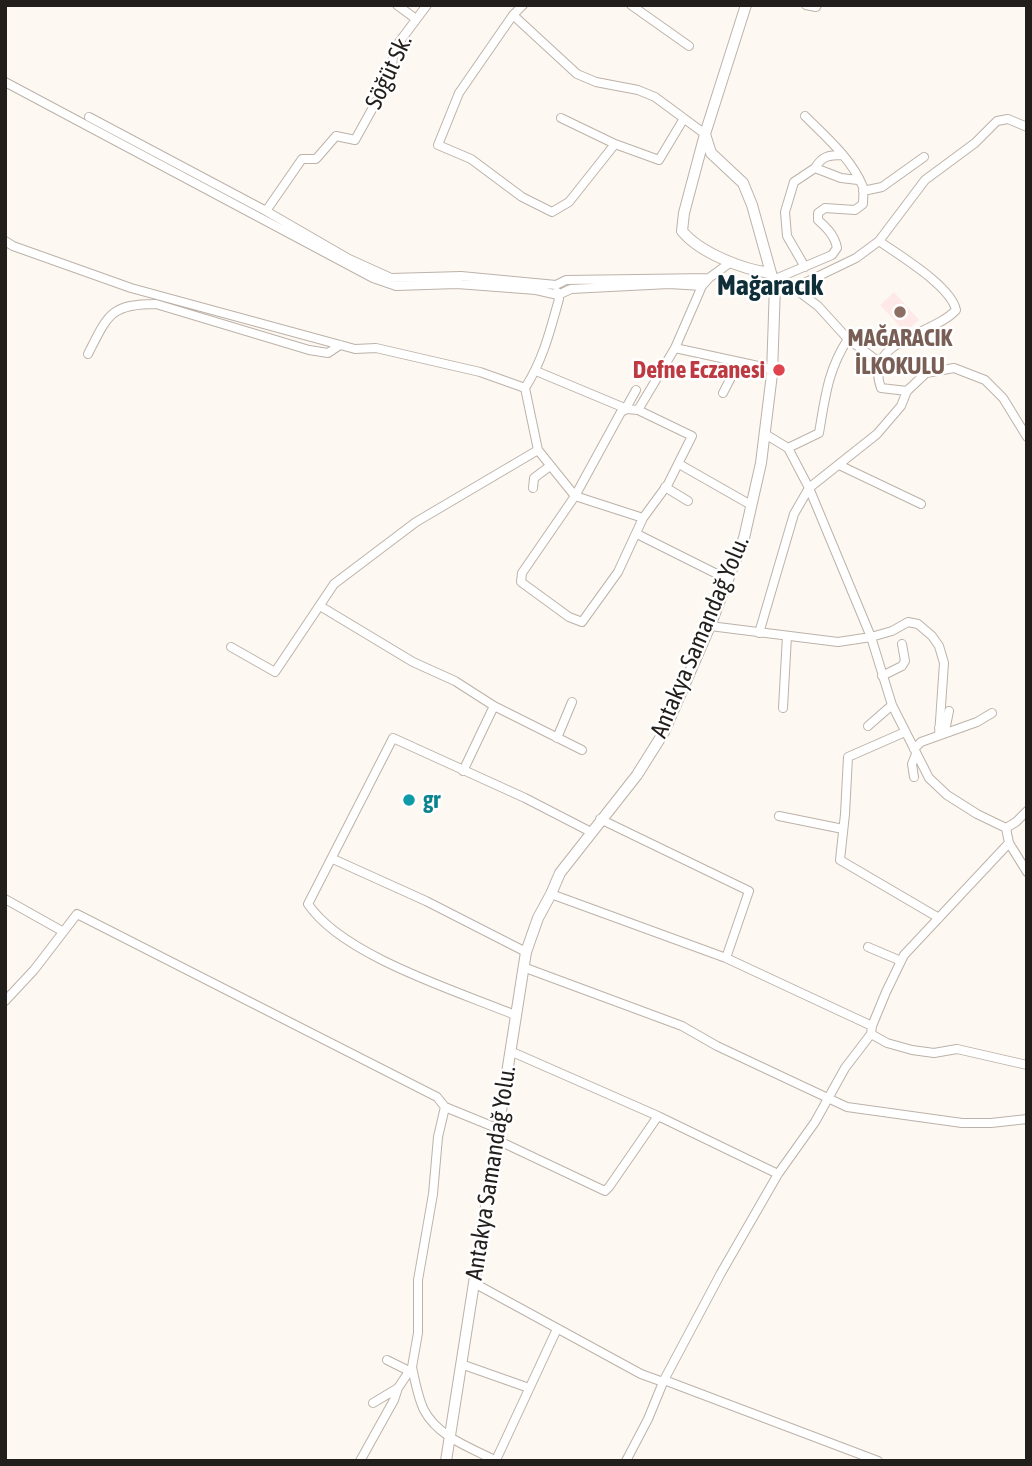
<!DOCTYPE html>
<meta charset="utf-8">
<style>
body{margin:0}
#map{position:relative;width:1032px;height:1466px;overflow:hidden;background:#fef8f2;font-family:"Asap Condensed",sans-serif}
canvas{display:block}
.frame{position:absolute;inset:0;border:7px solid #221e1b;pointer-events:none}
</style>
<div id="map">
<canvas width="1032" height="1466"></canvas>
<div class="frame"></div>
</div>
<script>
const g = document.querySelector('canvas').getContext('2d');
g.lineJoin = 'round';
function fillPath(path, color) { g.fillStyle = color; g.fill(path, 'evenodd'); }
function stroke(path, color, width, dash) { g.strokeStyle = color; g.lineWidth = width; g.lineCap = dash ? 'butt' : 'round'; g.setLineDash(dash || []); g.stroke(path); }
function write(font, color, halo, rows, align = 'center') {
  g.font = font + ' "Asap Condensed",sans-serif'; g.lineWidth = 5; g.setLineDash([]); g.textBaseline = 'middle'; g.strokeStyle = halo; g.fillStyle = color; for (const [text, x, y, turn = 0] of rows) {
    g.save(); g.translate(x, y); g.rotate((+turn || 0) * Math.PI / 180); g.textAlign = isNaN(turn) ? turn : align; if (halo) g.strokeText(text, 0, 0); g.fillText(text, 0, 0); g.restore();
  }
}
const education = new Path2D(`
 M894 292 919 320 905 332 880 305Z`);
const street = new Path2D(`
 M397 5 416 19
 M523 5 513 15 459 93 438 145 471 159 522 197 552 212 569 202 615 144 659 160 683 120
 M631 5 689 46
 M806 5 816 7 817 5
 M513 15 577 74 596 82 638 90 655 97 705 134
 M5 82 373 278 396 286 457 284 536 290 558 295 571 289 669 284 702 286
 M89 117 266 211 349 259 391 278 461 276 556 285 566 280 709 278
 M561 118 615 144
 M815 168C822 156 829 155 842 155
 M863 191 882 187 924 157
 M266 211 302 159H316L336 136 355 140 391 75 394 49 427 5
 M5 241 13 246 131 288 355 349 376 348 480 372 525 388
 M879 241C900 256 951 286 956 310 932 336 863 340 881 388L907 391
 M805 267 787 236 785 212 794 182 815 168 841 178 858 180
 M773 280 832 255 837 248C835 236 827 228 818 220V213L825 208 855 210 863 204C863 199 864 191 863 187 852 159 825 136 805 116
 M775 285 794 288 856 258 879 241 925 180 975 143 997 121 1008 119 1027 127
 M794 288 818 306 848 339 879 362
 M557 292 559 299C550 331 543 360 525 388L538 450 575 496 643 518
 M675 348 772 369
 M88 354C108 315 110 304 156 304L309 350 328 353 340 345
 M536 371 627 409
 M723 393 739 362
 M626 408 636 390
 M638 410 627 409 621 412 575 496 522 573 521 582 569 617 582 622 618 572 643 518 668 484 692 436 638 410 675 348 702 286 709 278 731 262
 M765 434 788 448 809 488 871 637 892 705 929 778 947 795 977 814 1006 828 1009 843 1027 872
 M788 448 819 433C825 398 828 369 848 339
 M679 464 751 505
 M839 465 921 504
 M665 487 688 501
 M533 488 534 478 550 466
 M637 534 727 579
 M320 606 413 662 455 681 494 706 582 750
 M710 626 838 642 871 637 892 631 908 622 918 624 932 636 939 646 944 663 939 735
 M759 633 794 514 809 488 877 434 901 406 907 391 926 373 954 368 985 380 1003 398 1027 437
 M231 647 275 672 334 584 416 522 538 450
 M882 676 902 666 905 661 902 644
 M783 708 787 636
 M868 726 892 705
 M939 728 946 726 949 711
 M905 732 848 757 845 814 840 860 939 918
 M557 738 572 702
 M914 749 921 742 977 722 992 713
 M463 771 494 706
 M914 777 912 764 916 754
 M779 816 843 829
 M600 819 749 891 726 958
 M1006 828 1016 822 1027 811
 M333 859 426 901 526 952
 M551 894 726 958 872 1026
 M5 899 62 931
 M868 947 901 961
 M523 967 682 1026 717 1046 847 1107 962 1123H991L1027 1119
 M5 1001 34 970 77 914 437 1097 445 1107 499 1129
 M515 1015C457 991 343 956 308 904L393 738 525 798 591 832
 M871 1034 887 1043 912 1050 934 1053 957 1049 1027 1065
 M510 1051 658 1116 778 1174
 M497 1140 605 1191 609 1187 658 1116
 M474 1283 641 1374 663 1382
 M387 1360 409 1371
 M461 1364 529 1388
 M412 1367C415 1381 418 1398 424 1410 438 1437 471 1448 497 1461
 M664 1380 878 1461
 M373 1403 398 1388 412 1367 418 1333V1280L433 1194 438 1137 445 1107
 M496 1460 557 1329
 M360 1461 394 1400 398 1388
 M626 1461 648 1419 664 1380 721 1273 778 1174 815 1122 845 1068 871 1034 872 1026 886 992 904 955 1009 843`);
const secondary = new Path2D(`
 M705 134 711 153 743 183 752 205 771 273
 M446 1461 526 952 538 918 551 894 560 873 637 775 664 732 710 626 744 538 761 463 772 374 775 285 771 273C744 270 700 253 682 231L684 213 705 134 746 5`);
const markers = [
 [900,312,7,"#8d6e63"],
 [779,370,7,"#e0444e"],
 [409,800,7,"#0f9aa8"]
];
const streetNames = [
 ["Söğüt Sk.",389,72,-65],
 ["Antakya Samandağ Yolu.",700,637,-67],
 ["Antakya Samandağ Yolu.",491,1173,-81]
];
const educationNames = [
 ["MAĞARACIK",900,338],
 ["İLKOKULU",900,366]
];
const healthNames = [
 ["Defne Eczanesi",765,370]
];
const cultureNames = [
 ["gr",423,800]
];
const quarterNames = [
 ["Mağaracık",770,286]
];
fillPath(education, '#ffe9e8');
stroke(street, '#bcb2a9', 10);
stroke(secondary, '#bcb2a9', 12);
stroke(street, '#fff', 8);
stroke(secondary, '#fff', 10);
for (const [x, y, r, color] of markers) { const dot = new Path2D(); dot.arc(x, y, r, 0, 2 * Math.PI); g.fillStyle = color; g.fill(dot); stroke(dot, '#fff', 2.5); }
write('24px', '#221e1b', '#fff', streetNames);
write('bold 24px', '#785e54', '#fff', educationNames);
write('bold 24px', '#be3a42', '#fff', healthNames, 'right');
write('bold 24px', '#0d838f', '#fff', cultureNames, 'left');
write('bold 28px', '#0f2e37', '#fff', quarterNames);
</script>
